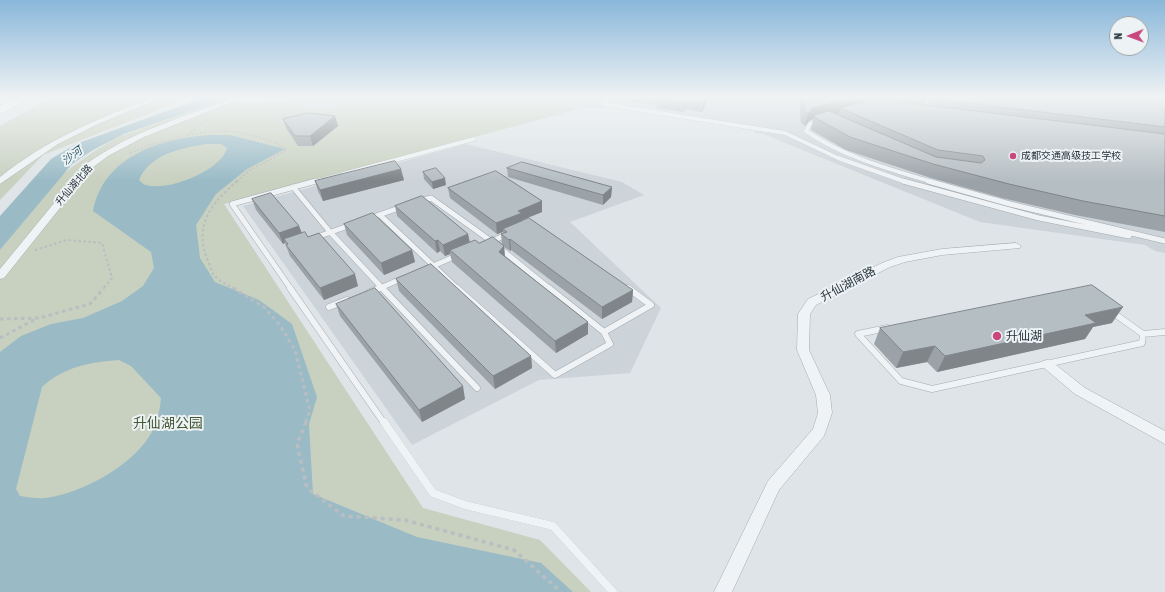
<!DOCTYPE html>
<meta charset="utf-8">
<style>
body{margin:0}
#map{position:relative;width:1165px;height:592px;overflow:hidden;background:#dee4e7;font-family:"Asap Condensed",sans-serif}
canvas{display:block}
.north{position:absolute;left:1109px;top:16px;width:40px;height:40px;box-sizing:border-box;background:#edf2f4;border:1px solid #9ea6ab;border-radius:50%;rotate:269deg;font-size:11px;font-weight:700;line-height:16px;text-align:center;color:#28353d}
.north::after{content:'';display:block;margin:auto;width:14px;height:18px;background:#c8477d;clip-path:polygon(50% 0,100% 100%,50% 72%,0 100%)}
</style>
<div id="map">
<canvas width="1165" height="592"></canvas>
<div class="north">N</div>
</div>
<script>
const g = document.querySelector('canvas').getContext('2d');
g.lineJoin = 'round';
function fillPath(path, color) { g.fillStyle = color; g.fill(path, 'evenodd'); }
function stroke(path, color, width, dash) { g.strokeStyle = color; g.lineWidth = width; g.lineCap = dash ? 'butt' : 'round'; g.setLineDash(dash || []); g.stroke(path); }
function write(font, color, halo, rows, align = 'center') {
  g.font = font + ' "Asap Condensed","Noto Sans SC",sans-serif'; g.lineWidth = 4; g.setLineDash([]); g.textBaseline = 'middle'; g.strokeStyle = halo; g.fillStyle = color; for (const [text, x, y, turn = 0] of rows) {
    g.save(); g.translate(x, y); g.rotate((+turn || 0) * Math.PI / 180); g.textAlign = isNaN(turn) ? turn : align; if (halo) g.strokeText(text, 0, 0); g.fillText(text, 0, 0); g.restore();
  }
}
const built = new Path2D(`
 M297 98H366L317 110 288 101Z
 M514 98H1101L1165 105V253L1155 251 1145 245 980 222 763 134 755 133V129L616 108H583Z
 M466 144 622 182 644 195 570 222 661 308 630 373 539 380 412 445 243 206Z`);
const green = new Path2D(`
 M49 98H189L43 155 0 200V126Z
 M228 98H232L242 103 288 101 317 110 366 98H514L583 108 224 204 423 508 540 540 591 592H0V250L61 175 93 152 118 137Z`);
const water = new Path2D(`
 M202 98H229L124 134 93 150 72 164 0 250V216L51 159 76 144Z
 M211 135H230L285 149 247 169 216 194 196 225 200 258 215 282 259 300 292 324 317 397 309 424 313 494 417 537 541 563 573 592H0V352L21 336 51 324 83 318 122 301 143 286 154 268 151 252 93 211C104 155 162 138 211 135ZM207 144H221L227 148C222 170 168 192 146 185 144 185 141 182 139 180 150 154 181 148 207 144ZM119 360 131 366 161 398C160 409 158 418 154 428 138 463 82 494 45 498 37 499 28 497 20 496L16 489 42 387C63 367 91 362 119 360Z`);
const pathFar3 = new Path2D(`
 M188 135C197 134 207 131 216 131 235 130 272 138 287 150L250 170 236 182
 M130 153 150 145 188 135 207 120`);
const pathFar2 = new Path2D(`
 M35 250 67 240 102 243 112 278 103 289
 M234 289C229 285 218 281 214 275 211 271 210 265 208 261 193 225 211 204 237 181`);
const pathFar1 = new Path2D(`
 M233 288 264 307 279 324 295 350 310 411 305 423
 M0 319 39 318 90 304 104 288
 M0 338 36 319`);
const path = new Path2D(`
 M306 422 297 444 307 488 344 516 405 520 514 550 561 592`);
const serviceFar3 = new Path2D(`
 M608 98 603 104 785 133 838 158 906 182
 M819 121 810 124 806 131C844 157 888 169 932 182
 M343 174 474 139
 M312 182 321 180`);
const serviceFar2 = new Path2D(`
 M903 181 1039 218 1129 236
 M928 181 1010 204 1165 241
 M293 187 330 232 383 289
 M420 201 431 198 491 241 550 289
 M380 215 458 289
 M370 218 402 207
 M314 238 351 225
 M490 242 508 234
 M426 269 456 256
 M291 289 232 204 316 181
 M378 289 403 278`);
const serviceFar1 = new Path2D(`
 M290 288 384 423
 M382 288 477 388
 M457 288 555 375 610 344 604 332
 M549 288 604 332 651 305 628 288
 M370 292 380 288
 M329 307 347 300
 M1112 312 1143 334 1165 332
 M887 328 858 334 901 381 932 389 1142 343 1143 334`);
const service = new Path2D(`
 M384 422 433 493 465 505 553 526 613 592`);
const minor = new Path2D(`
 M153 98H161L98 124 58 144 0 184V177C46 140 98 118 153 98Z
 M234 98H242L144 137 108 156 92 168 4 278 0 279V269L86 164C131 132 182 117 234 98Z
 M1016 243 1021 246 1020 248 942 255 905 262 890 267 816 305 810 314 809 350 830 395 832 413 824 436 779 490 732 592H714L768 481 813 429 818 413 816 395 797 350 798 314 808 299 882 263 898 257 942 249Z
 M1047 360 1051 361 1085 388 1165 431V444L1075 394 1043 367 1041 364 1043 361Z`);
const primary = new Path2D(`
 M16 98H30L0 114V106Z`);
const wall = new Path2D(`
 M632 98H708L702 112 685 109 684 112 657 108V105L632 102Z
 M799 98H927L925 104 929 105 928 98H1147L1165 100V232L1075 215 1002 198 928 177 846 150 811 130 813 119 809 121 805 126 801 123Z
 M283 119 338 126 313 146H298L286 128Z
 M507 168 612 187 611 197 603 205 508 177Z
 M423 172 446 185 433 189 424 179Z
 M404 180 323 201 318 191 315 181Z
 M448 188 542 212 522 220V221L633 290 632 302 602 319 511 250 510 251 504 247 505 257 588 322V334L556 353 452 262 450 254 445 256 440 251 437 253 397 216 395 206 468 234 470 242 502 245 501 234 503 233V232L497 234 450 198Z
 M252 199 299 226 302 233 308 237 358 286 324 300 290 256 285 243 283 244 256 210Z
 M344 224 412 250 415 262 384 275 347 235Z
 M396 279 531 356 532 368 495 389 399 291Z
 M336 304 465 399 422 422 340 316Z
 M1112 323 1093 327 1085 339 937 372 927 362 896 368 874 344 880 328Z`);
const shadedWall = new Path2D(`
 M705 98H708L702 112 703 103Z
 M852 98H873L871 104 840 108 839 113 816 119 814 117 813 119 809 121 805 126 808 114 812 108Z
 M686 100 685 109 684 112 685 103Z
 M335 116 338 126 313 146 310 136Z
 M401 169 404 180 323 201 320 190Z
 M445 178 446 185 433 189 432 182Z
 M612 187 611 197 603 205V195Z
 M542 201V212L522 220V224L503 229V232L497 234 496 223 518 211Z
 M299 226 303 237 284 239 285 243 283 244 279 233Z
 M468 234 470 246 450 250V254L445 256 443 245Z
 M510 239 511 250 510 251 509 240Z
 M438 240 440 251 437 253 435 241Z
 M504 246 505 258 499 252Z
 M412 250 415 262 384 275 381 263Z
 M355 274 358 286 324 300 320 288Z
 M633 290 632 302 602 319V307Z
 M1123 307 1112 323 1093 327 1085 339 937 372 945 356 1085 315Z
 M588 322V334L556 353 555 341Z
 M935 346 927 362 896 368 903 352Z
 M531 356 532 368 495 389 493 376Z
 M463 386 465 399 422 422 419 410Z`);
const building = new Path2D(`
 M659 98H705L703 103 686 100 685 103 657 99Z
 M803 98H852L812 108 808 114 804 110Z
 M934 98H1147L1165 100V127L935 99Z
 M876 99 1165 134V216L1083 201 1009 184 933 164 850 137 814 117 815 115 829 111 936 157 981 163 985 160 983 156 938 150 840 108Z
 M308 113 335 116 310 136H295L283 119Z
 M395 161 401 169 320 190 315 181Z
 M522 162 612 187 603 195 507 168Z
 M436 168 445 178 432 182 423 172Z
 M496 171 542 201 518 211 522 213 496 223 448 188Z
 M271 193 299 226 279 233 252 199Z
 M422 196 468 234 443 245 438 240 435 241 395 206Z
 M373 213 412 250 381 263 344 224Z
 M529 218 633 290 602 307 510 239 509 240 501 234 507 232 503 229Z
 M305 232 308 237 319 233 355 274 320 288 286 245 288 244 284 239Z
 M493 237 504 246 499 252 588 322 555 341 450 250 475 240 479 243Z
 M431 264 531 356 493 376 396 279Z
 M1092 285 1123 307 1085 315 1096 323 945 356 935 346 903 352 880 328Z
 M375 288 463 386 419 410 336 304Z`);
const markers = [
 [1013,156,4,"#c8477d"],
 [997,336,5,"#c8477d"]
];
const farPoinames = [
 ["成都交通高级技工学校",1021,156]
];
const farStreetnames = [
 ["升仙湖北路",74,185,-49]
];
const farWaternames = [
 ["沙河",72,156,-36]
];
const streetNames = [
 ["升仙湖南路",848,284,-28]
];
const poiNames = [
 ["升仙湖",1006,336]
];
const nearParknames = [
 ["升仙湖公园",168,424]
];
fillPath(built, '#ccd3d9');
fillPath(green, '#c8d0bf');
fillPath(water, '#9abbc6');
stroke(serviceFar3, '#a4acb1', 4.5);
stroke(serviceFar2, '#a4acb1', 6);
stroke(serviceFar1, '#a4acb1', 7);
stroke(service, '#a4acb1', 8);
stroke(minor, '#a4acb1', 1);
stroke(primary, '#9dabb2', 1);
stroke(pathFar3, '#b8bec1', 1.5, [2, 2]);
stroke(pathFar2, '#b8bec1', 2, [2.5, 2.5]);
stroke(pathFar1, '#b8bec1', 3, [3.5, 3.5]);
stroke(path, '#b8bec1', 3.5, [4, 4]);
stroke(serviceFar3, '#f0f3f5', 4);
stroke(serviceFar2, '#f0f3f5', 5);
stroke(serviceFar1, '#f0f3f5', 6);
stroke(service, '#f0f3f5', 8);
fillPath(minor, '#f0f3f5');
fillPath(primary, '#fff');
fillPath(wall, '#9ca3a8');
fillPath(shadedWall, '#7f8588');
fillPath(building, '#b5bec3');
stroke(building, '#7f8588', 1);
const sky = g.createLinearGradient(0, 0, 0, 181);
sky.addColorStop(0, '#89b7da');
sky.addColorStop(0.54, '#f0f3f4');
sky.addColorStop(1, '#f0f3f400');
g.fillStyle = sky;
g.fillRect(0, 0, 1165, 181);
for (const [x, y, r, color] of markers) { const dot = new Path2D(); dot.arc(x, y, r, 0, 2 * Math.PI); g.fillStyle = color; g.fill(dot); stroke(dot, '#edf2f4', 1.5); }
write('10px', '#28353d', '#edf2f4', farPoinames, 'left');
write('10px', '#28353d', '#edf2f4', farStreetnames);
write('italic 11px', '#345e6f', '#edf2f4', farWaternames);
write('12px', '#28353d', '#edf2f4', streetNames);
write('12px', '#28353d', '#edf2f4', poiNames, 'left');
write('14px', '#455836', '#edf2f4', nearParknames);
</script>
